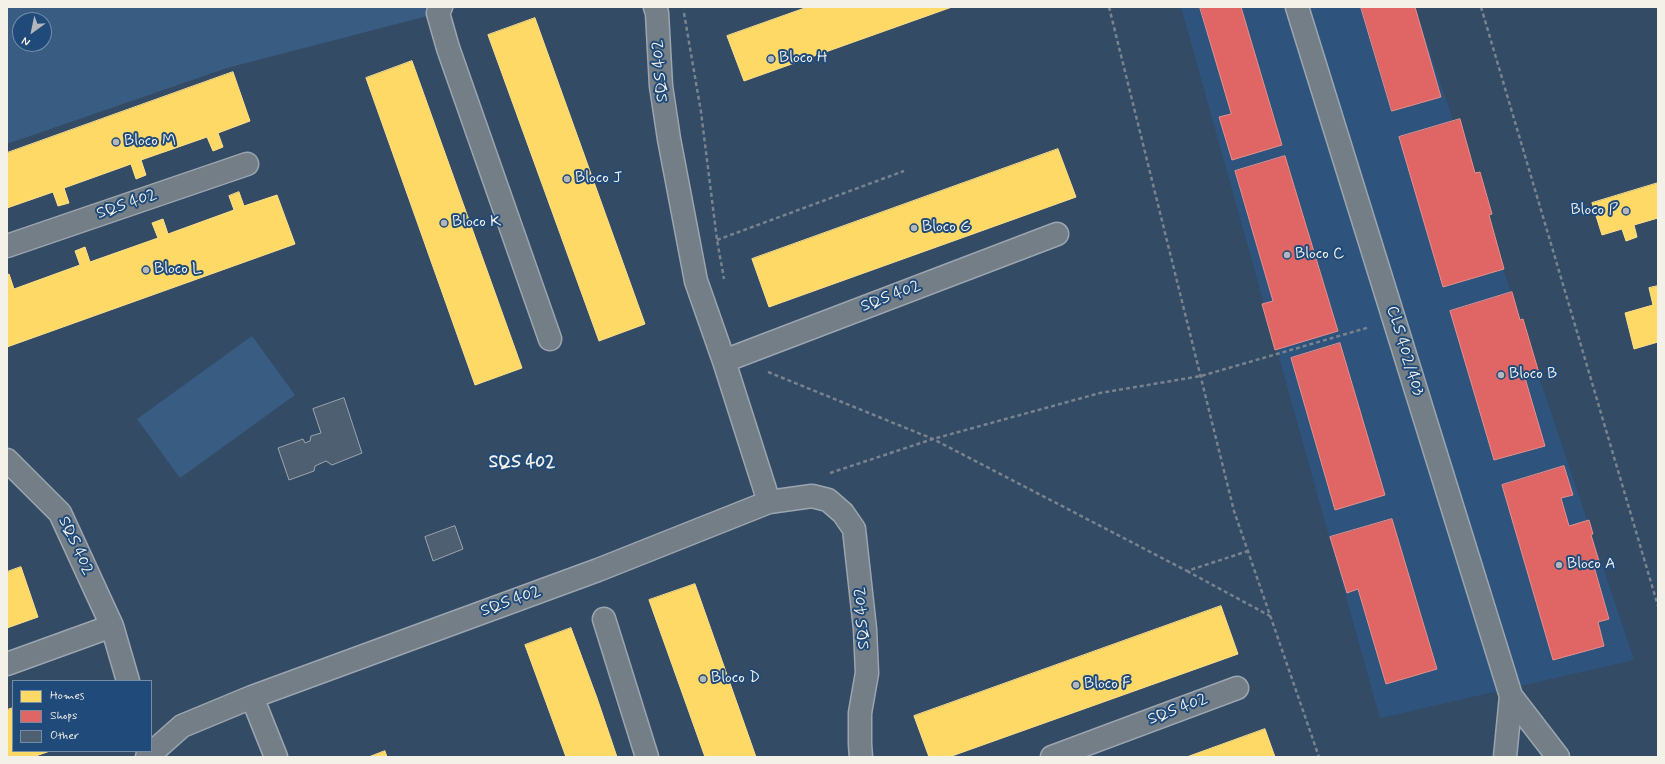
<!DOCTYPE html>
<style>
body{margin:0}
#map{position:relative;width:1665px;height:764px;overflow:hidden;background:#344b65;font-family:Mynerve,sans-serif}
canvas{display:block}
.frame{position:absolute;inset:0;border:8px solid #f4f1e8;pointer-events:none}
.legend{position:absolute;left:12px;top:680px;width:140px;height:72px;box-sizing:border-box;background:#1f4a7a;border:1px solid #748da6;margin:0;padding:5px 7px;list-style:none;font-size:12px;color:#f4f1e8}
.legend li{display:flex;align-items:center;gap:8px;height:20px}
.legend b{width:20px;border:1px solid #748da6}
.north{position:absolute;left:12px;top:12px;width:40px;height:40px;box-sizing:border-box;background:#1f4a7a;border:1px solid #748da6;border-radius:50%;rotate:213deg;font-size:11px;font-weight:700;line-height:16px;text-align:center;color:#f4f1e8}
.north::after{content:'';display:block;margin:auto;width:14px;height:18px;background:#b1b7ba;clip-path:polygon(50% 0,100% 100%,50% 72%,0 100%)}
</style>
<div id="map">
<canvas width="1665" height="764"></canvas>
<div class="frame"></div>
<ul class="legend">
<li><b style="height:11px;background:#ffd966"></b>Homes</li>
<li><b style="height:11px;background:#e06666"></b>Shops</li>
<li><b style="height:11px;background:#4e5f72"></b>Other</li>
</ul>
<div class="north">N</div>
</div>
<script>
const g = document.querySelector('canvas').getContext('2d');
g.lineJoin = 'round';
function fillPath(path, color) { g.fillStyle = color; g.fill(path, 'evenodd'); }
function stroke(path, color, width, dash) { g.strokeStyle = color; g.lineWidth = width; g.lineCap = dash ? 'butt' : 'round'; g.setLineDash(dash || []); g.stroke(path); }
function write(font, color, halo, rows, align = 'center') {
  g.font = font + ' Mynerve,sans-serif'; g.lineWidth = 4; g.setLineDash([]); g.textBaseline = 'middle'; g.strokeStyle = halo; g.fillStyle = color; for (const [text, x, y, turn = 0] of rows) {
    g.save(); g.translate(x, y); g.rotate((+turn || 0) * Math.PI / 180); g.textAlign = isNaN(turn) ? turn : align; if (halo) g.strokeText(text, 0, 0); g.fillText(text, 0, 0); g.restore();
  }
}
const built = new Path2D(`
 M1181 7H1415L1634 660 1380 718Z`);
const green = new Path2D(`
 M7 7H462L227 68 7 144ZM20 20H44V44H20Z
 M252 336 295 395 180 478 137 419Z`);
const homes = new Path2D(`
 M808 7H952L744 81 727 36Z
 M535 18 645 324 599 341 488 35Z
 M412 61 522 368 475 385 366 78Z
 M233 72 250 121 218 133 223 147 213 151 207 137 141 160 146 175 136 179 131 164 64 188 69 203 58 206 53 192 7 208V153Z
 M1058 149 1076 197 769 307 752 259Z
 M1658 183V218L1634 225 1637 237 1626 241 1622 229 1602 235 1592 203Z
 M239 192 244 206 277 195 295 244 7 347V275L9 274 14 289 80 265 75 251 85 247 90 262 158 238 152 223 163 219 168 234 234 210 229 196Z
 M1658 286V342L1634 349 1625 313 1653 305 1649 288Z
 M21 567 38 617 7 628V572Z
 M695 584 756 757H705L649 600Z
 M1221 606 1238 654 949 757H929L914 716Z
 M571 628 597 698 617 757H566L525 645Z
 M13 708V751H50L33 757H7V710Z
 M1265 729 1275 757H1187Z
 M385 751 387 757H369Z`);
const shops = new Path2D(`
 M1200 7H1241L1282 145 1232 160 1219 117 1231 114Z
 M1361 7H1415L1441 97 1392 111Z
 M1460 119 1475 173 1480 172 1492 214 1489 215 1504 269 1443 287 1399 137Z
 M1285 156 1338 331 1275 350 1262 304 1273 301 1235 171Z
 M1512 292 1520 320 1523 319 1539 373 1525 378 1545 446 1494 460 1450 311Z
 M1340 343 1385 495 1335 510 1291 358Z
 M1564 466 1573 495 1561 498 1569 526 1589 520 1593 534 1591 535 1599 561 1593 563 1609 619 1598 622 1604 646 1553 660 1502 485Z
 M1392 519 1437 669 1386 684 1358 589 1347 593 1330 537Z`);
const building = new Path2D(`
 M344 398 362 453 332 465 326 461 315 466 314 471 289 480 278 448 303 439 305 443 310 441 311 436 321 433 313 409Z
 M455 526 463 549 433 561 425 537Z`);
const path = new Path2D(`
 M1109 7 1234 511 1319 757
 M1481 7 1658 606
 M684 13 701 112 717 240 724 279
 M717 240 904 171
 M768 372 933 439 1187 571 1248 551
 M830 473 933 439 1100 393 1201 376 1370 327
 M1187 571 1270 616`);
const street = new Path2D(`
 M441 7 438 13 448 48 550 339
 M655 7 657 13 661 86 669 139 696 281 724 361 769 502
 M7 246 247 164
 M724 361 1057 234
 M7 460 60 513 112 626 128 681
 M604 619 647 757
 M7 664 112 626
 M252 697 276 757
 M147 757 182 726 252 697 598 570 769 502 812 496 828 500 843 513 854 529 865 629 867 673 860 713V744L861 757
 M1052 757 1237 688`);
const secondary = new Path2D(`
 M1297 7 1511 696 1558 757
 M1505 757 1511 696`);
const markers = [
 [771,59,4,"#b1b7ba"],
 [116,142,4,"#b1b7ba"],
 [567,179,4,"#b1b7ba"],
 [1626,211,4,"#b1b7ba"],
 [444,223,4,"#b1b7ba"],
 [914,228,4,"#b1b7ba"],
 [1287,255,4,"#b1b7ba"],
 [146,270,4,"#b1b7ba"],
 [1501,375,4,"#b1b7ba"],
 [1559,565,4,"#b1b7ba"],
 [703,679,4,"#b1b7ba"],
 [1076,685,4,"#b1b7ba"]
];
const poiNames = [
 ["Bloco H",779,59],
 ["Bloco M",124,142],
 ["Bloco J",575,179],
 ["Bloco P",1618,211,"right"],
 ["Bloco K",452,223],
 ["Bloco G",922,228],
 ["Bloco C",1295,255],
 ["Bloco L",154,270],
 ["Bloco B",1509,375],
 ["Bloco A",1567,565],
 ["Bloco D",711,679],
 ["Bloco F",1084,685]
];
const streetNames = [
 ["SQS 402",661,71,-95],
 ["SQS 402",127,205,-19],
 ["SQS 402",891,297,-21],
 ["CLS 402/403",1404,351,73],
 ["SQS 402",75,546,65],
 ["SQS 402",511,602,-20],
 ["SQS 402",863,618,-94],
 ["SQS 402",1178,710,-21]
];
const neighbourhoodNames = [
 ["SQS 402",522,463]
];
fillPath(built, '#2e547d');
fillPath(green, '#395c83');
fillPath(homes, '#ffd966');
stroke(homes, '#fce08d', 1);
fillPath(shops, '#e06666');
stroke(shops, '#e6908d', 1);
fillPath(building, '#4e5f72');
stroke(building, '#9ba5af', 1);
stroke(street, '#9ba5af', 25);
stroke(secondary, '#9ba5af', 25);
stroke(path, '#78838f', 2.5, [4, 3]);
stroke(street, '#737e87', 22);
stroke(secondary, '#737e87', 22);
for (const [x, y, r, color] of markers) { const dot = new Path2D(); dot.arc(x, y, r, 0, 2 * Math.PI); g.fillStyle = color; g.fill(dot); stroke(dot, '#1f4a7a', 1.5); }
write('16px', '#f4f1e8', '#1f4a7a', poiNames, 'left');
write('16px', '#f4f1e8', '#1f4a7a', streetNames);
write('bold 17px', '#f4f1e8', '#1f4a7a', neighbourhoodNames);
</script>
